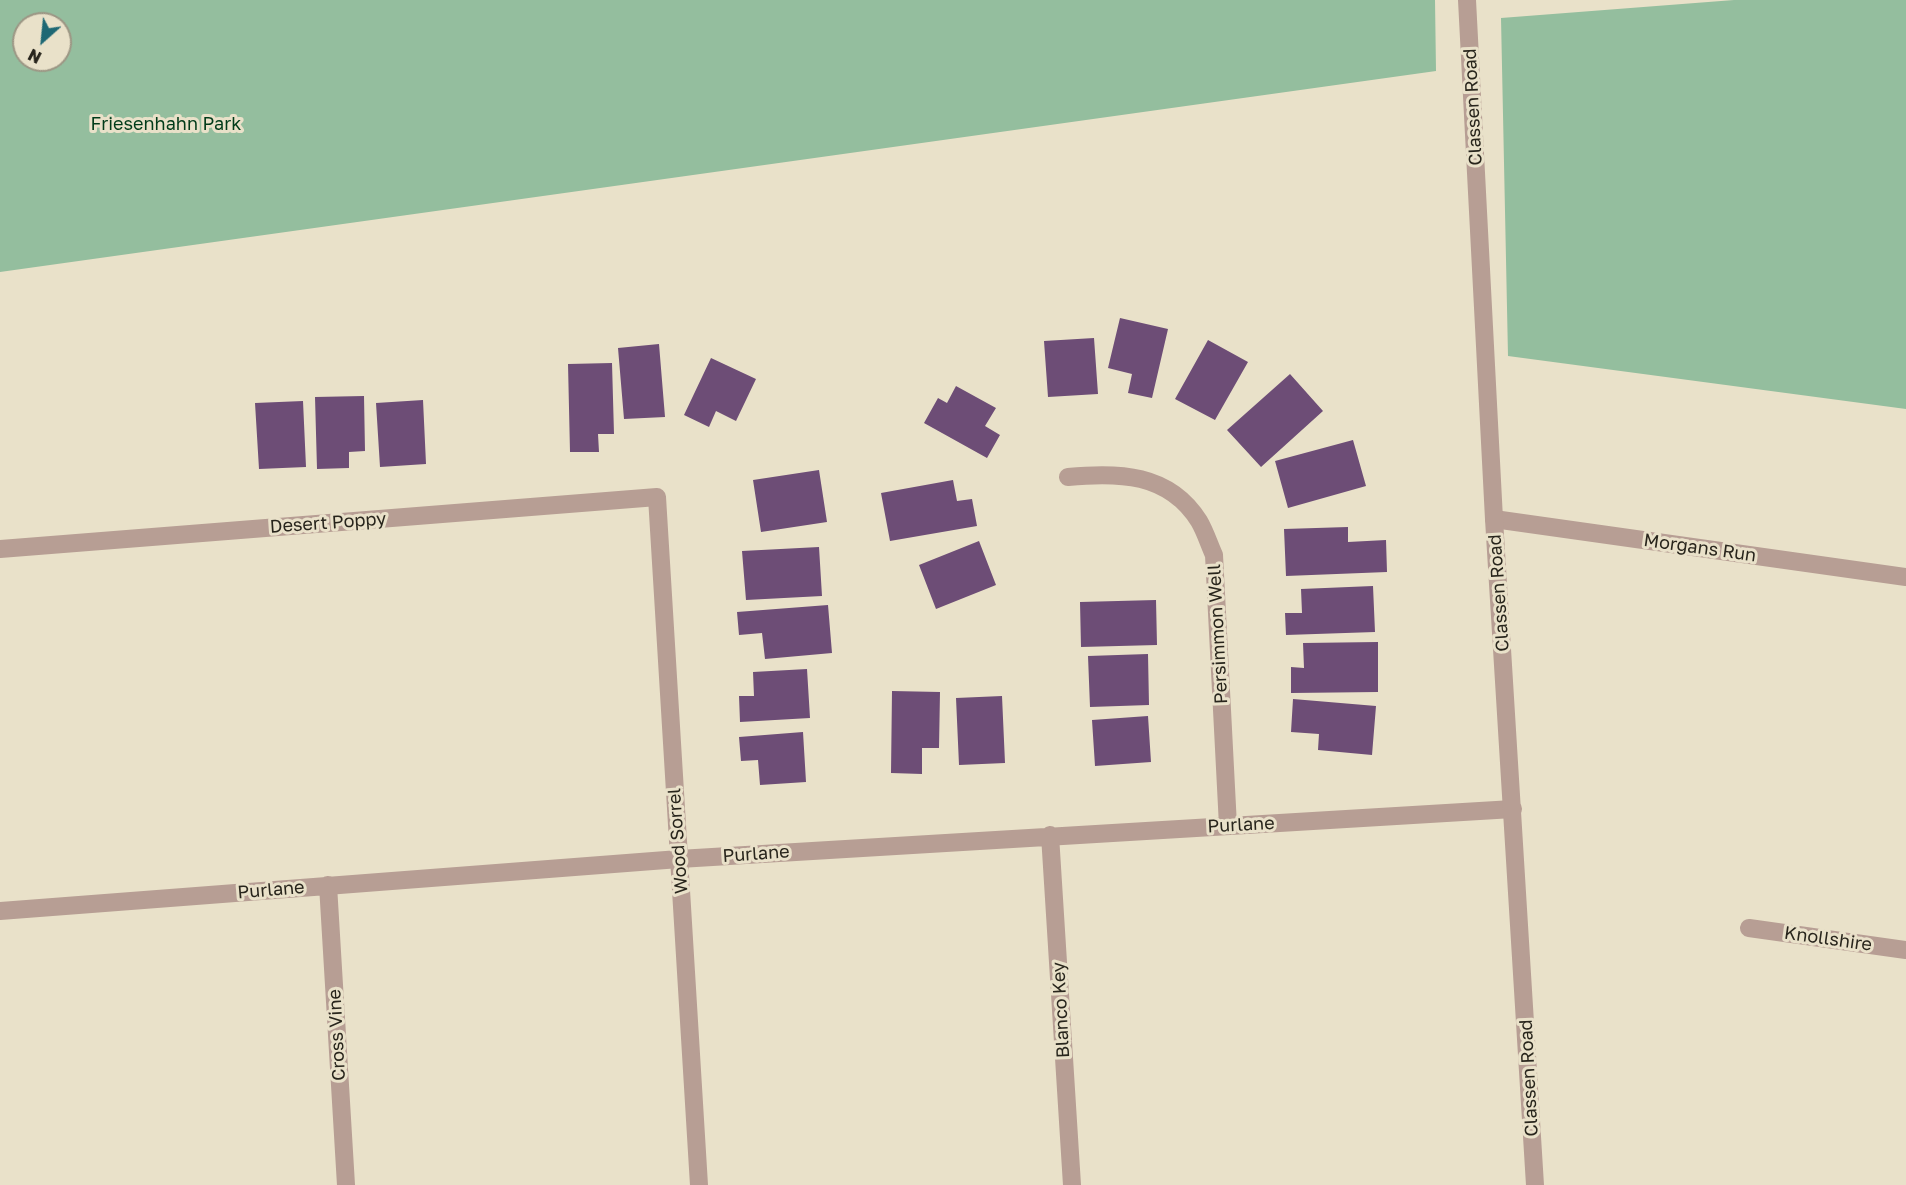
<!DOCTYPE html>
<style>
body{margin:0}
#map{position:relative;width:1906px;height:1185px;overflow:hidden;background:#e9e1c9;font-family:"Golos Text",sans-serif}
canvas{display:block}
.north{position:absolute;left:12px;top:12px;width:60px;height:60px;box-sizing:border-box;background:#e9e1c9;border:2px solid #9c9684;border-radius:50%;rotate:207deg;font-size:16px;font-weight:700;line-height:24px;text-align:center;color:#28251c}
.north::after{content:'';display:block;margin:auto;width:21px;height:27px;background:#1e6874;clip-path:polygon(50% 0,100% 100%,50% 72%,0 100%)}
</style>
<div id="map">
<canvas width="1906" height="1185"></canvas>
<div class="north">N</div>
</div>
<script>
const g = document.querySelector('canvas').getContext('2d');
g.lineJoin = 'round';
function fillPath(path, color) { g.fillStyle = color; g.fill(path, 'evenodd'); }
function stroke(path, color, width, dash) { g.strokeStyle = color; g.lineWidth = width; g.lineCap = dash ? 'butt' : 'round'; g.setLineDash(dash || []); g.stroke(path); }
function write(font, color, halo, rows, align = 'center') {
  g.font = font + ' "Golos Text",sans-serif'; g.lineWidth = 6; g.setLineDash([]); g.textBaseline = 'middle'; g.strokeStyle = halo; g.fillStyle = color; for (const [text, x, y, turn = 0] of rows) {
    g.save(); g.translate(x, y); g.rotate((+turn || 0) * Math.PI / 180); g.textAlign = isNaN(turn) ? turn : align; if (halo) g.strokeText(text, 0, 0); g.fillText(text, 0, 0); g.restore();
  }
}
const green = new Path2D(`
 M0 0H1435L1436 71 0 272ZM24 24H60V60H24Z
 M1734 0H1906V409L1508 356 1501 18Z`);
const building = new Path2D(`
 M1120 318 1168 329 1152 398 1128 393 1132 374 1108 368Z
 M1094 338 1098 394 1048 397 1044 341Z
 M1208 340 1248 362 1215 420 1175 399Z
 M659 344 665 417 624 419 618 348Z
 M711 358 756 379 736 421 716 411 709 427 684 415Z
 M612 363 614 434H598L599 452H570L568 364Z
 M1290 374 1323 411 1261 467 1227 430Z
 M956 386 996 408 985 426 1000 435 987 458 924 423 938 398 947 403Z
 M364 396 365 451 349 452V468L317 469 315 397Z
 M423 400 426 464 380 467 376 403Z
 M303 401 306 467 259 469 255 403Z
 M1353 440 1366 486 1288 508 1275 461Z
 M819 470 827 522 761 532 753 480Z
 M953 480 957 501 972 499 977 526 890 541 881 493Z
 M1348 527V542L1386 540 1387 572 1286 576 1284 529Z
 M979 541 996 585 936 609 919 565Z
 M819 547 822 596 746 600 742 551Z
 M1373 586 1375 632 1286 635 1285 613H1302L1301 589Z
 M1156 600 1157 645 1081 647 1080 602Z
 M828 605 832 653 765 659 762 633 739 635 737 612Z
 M1378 642V692L1291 693V667L1304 668 1303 643Z
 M1148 654 1149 705 1090 707 1088 656Z
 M807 669 810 718 740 722 739 696H754L753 672Z
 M892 691 940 692 939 748H922V774L891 773Z
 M1002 696 1005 763 959 765 956 698Z
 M1293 699 1376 706 1372 755 1318 750 1319 734 1291 732Z
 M1148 716 1151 762 1095 766 1092 720Z
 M803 732 806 782 760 785 758 760 741 761 739 737Z`);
const minor = new Path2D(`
 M1068 477C1118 472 1169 473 1199 521 1205 531 1209 544 1214 555L1228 826
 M1494 519 1906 577
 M0 549 657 497 699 1185
 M1050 835 1072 1185
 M328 885 346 1185
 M0 911 679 859 1513 809
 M1749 928 1906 950`);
const tertiary = new Path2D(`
 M1467 0 1494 519 1535 1185`);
const streetNames = [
 ["Classen Road",1473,107,-93],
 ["Desert Poppy",328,523,-4],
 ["Morgans Run",1700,548,8],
 ["Classen Road",1499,593,-94],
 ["Persimmon Well",1218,634,-93],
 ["Purlane",1241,825,-3],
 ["Wood Sorrel",678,841,-94],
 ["Purlane",756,854,-4],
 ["Purlane",271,890,-5],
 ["Knollshire",1828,939,8],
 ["Blanco Key",1061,1010,-93],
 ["Cross Vine",337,1035,-93],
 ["Classen Road",1529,1078,-93]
];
const parkNames = [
 ["Friesenhahn Park",166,124]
];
fillPath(green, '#94be9e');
fillPath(building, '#6d4d76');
stroke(minor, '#b79e94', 18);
stroke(tertiary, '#b79e94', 18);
write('18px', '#28251c', '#e9e1c9', streetNames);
write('18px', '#003b19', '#e9e1c9', parkNames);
</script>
